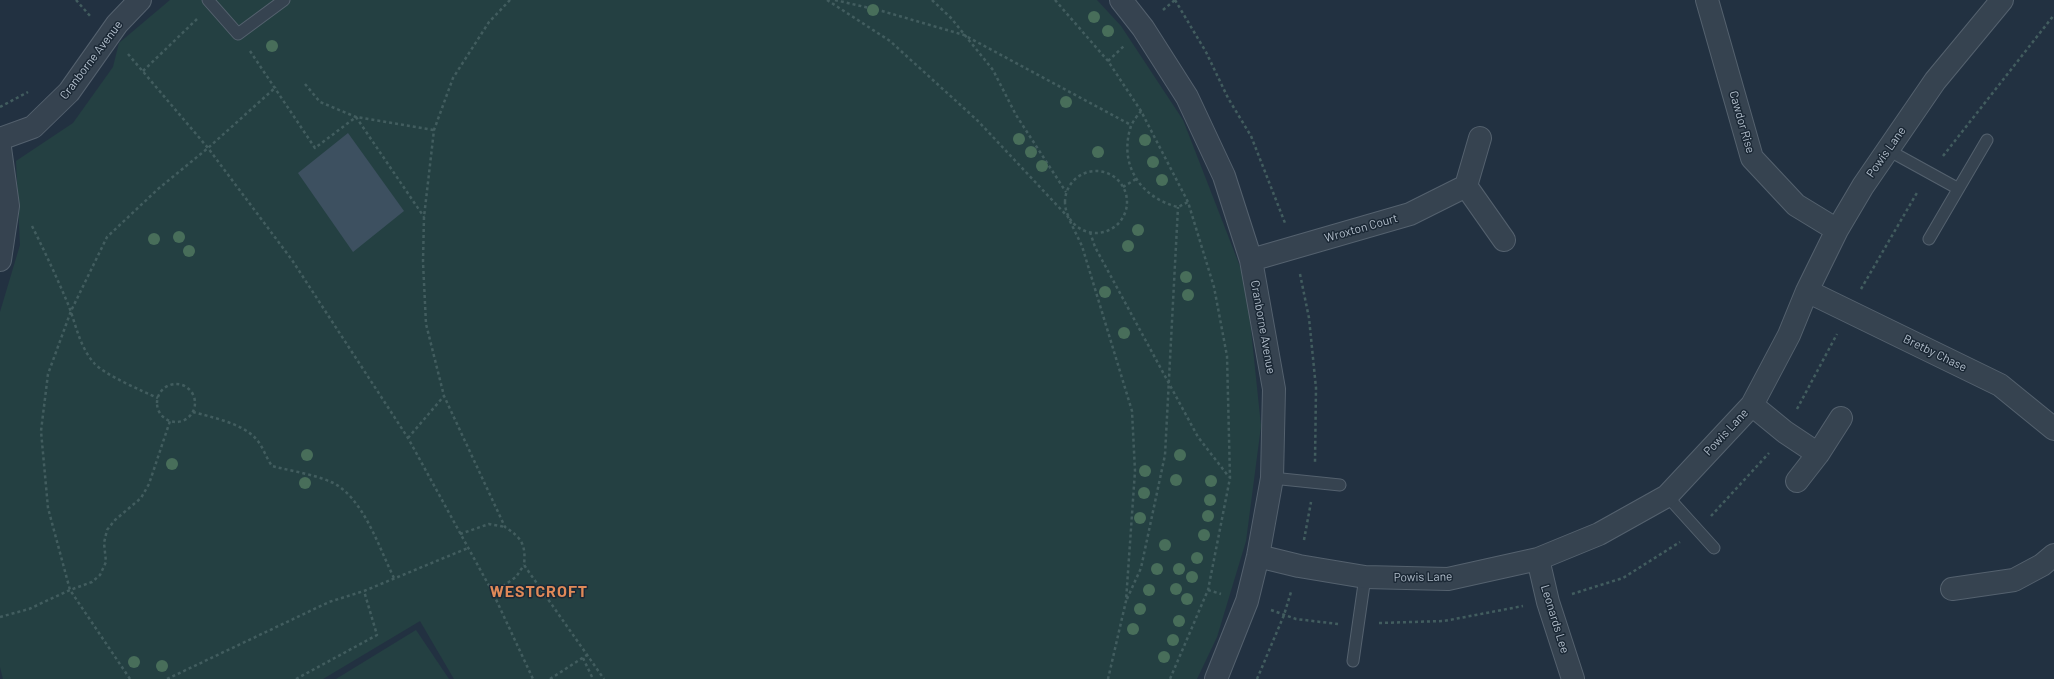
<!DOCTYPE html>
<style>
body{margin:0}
canvas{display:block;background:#223141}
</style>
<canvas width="2054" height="679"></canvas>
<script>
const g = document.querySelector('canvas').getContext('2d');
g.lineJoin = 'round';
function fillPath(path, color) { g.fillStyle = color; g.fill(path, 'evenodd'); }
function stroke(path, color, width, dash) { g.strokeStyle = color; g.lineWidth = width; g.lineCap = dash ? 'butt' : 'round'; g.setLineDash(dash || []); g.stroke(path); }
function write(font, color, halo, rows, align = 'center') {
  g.font = font + ' Barlow,sans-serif'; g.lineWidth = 3; g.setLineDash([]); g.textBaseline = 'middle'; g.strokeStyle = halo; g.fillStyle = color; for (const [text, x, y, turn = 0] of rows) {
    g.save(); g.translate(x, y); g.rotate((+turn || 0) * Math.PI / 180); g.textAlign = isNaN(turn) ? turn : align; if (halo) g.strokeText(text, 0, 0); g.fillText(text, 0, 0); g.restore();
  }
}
const green = new Path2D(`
 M170 0H1097L1121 26 1183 120 1246 282 1261 426 1246 541 1217 637 1197 679H454L420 621 323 679H3L0 667V312L20 245 16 161 73 123 113 67 119 43Z
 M416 630 449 679H336Z`);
const building = new Path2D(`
 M348 133 404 211 353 252 298 173Z`);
const path = new Path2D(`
 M76 0 91 17
 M510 0 489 22 453 78 434 130 424 217 423 262 426 324 444 396 505 527C522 538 526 545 524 565L604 679
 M827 0 890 41 978 121 1068 217 1082 246 1132 411 1135 471 1126 601 1108 679
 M835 0 882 11 964 35 1131 125
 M932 0 951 18 993 70 1016 115 1066 192
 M1055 0 1108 61 1141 111 1188 202 1214 287 1227 356 1230 478 1208 590 1170 679
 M1175 0 1206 52 1228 98 1251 136 1285 223
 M1163 10 1175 0
 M250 51 315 148 356 117 424 217
 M128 54 208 148 292 260 408 438 493 593 533 679
 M1108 61 1124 46
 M143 71 197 19
 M305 84 320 102 356 117 434 130
 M0 107 28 92
 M1141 111C1138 115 1133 121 1131 126 1118 165 1141 198 1178 207L1188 202
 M1943 156 2054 15
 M1065 202a31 31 0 1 1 62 0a31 31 0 1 1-62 0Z
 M1123 187 1136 179
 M32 226C45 252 57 278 68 304 76 324 79 346 94 363 103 374 144 392 158 398
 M1090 232 1095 247 1198 437 1229 477
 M1300 274 1309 318 1316 388 1315 462
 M1861 289 1918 191
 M157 403a19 19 0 1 1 38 0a19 19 0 1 1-38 0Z
 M1797 409 1837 334
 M193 412C211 417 244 424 256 439 263 446 266 458 272 466 291 471 313 474 331 482 363 496 379 548 394 578
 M408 438 444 396
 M1711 516 1769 453
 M460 534 489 524 505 527
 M1304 540 1311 502
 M1208 590 1221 594
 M493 593 516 577 524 565
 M1572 594 1623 578 1680 542
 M1127 599 1141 568 1165 455 1178 207
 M1271 610 1296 619 1338 624
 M0 617 29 609 70 590 92 582 100 575 106 562 104 543 107 530 115 520 141 498 149 484 170 421
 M1379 623 1444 621 1523 606
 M583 658 593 679
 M130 679 70 590 48 508 41 431 48 374 71 311 107 237 158 189 208 148 276 87
 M167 679 329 602 364 591 468 548
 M296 679 377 635 364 591
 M550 679 587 655
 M1257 679 1284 615 1291 592`);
const lane = new Path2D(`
 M208 0 238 34 284 0
 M1888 150 1957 188
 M1929 239 1987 140
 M1272 478 1340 485
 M1667 496 1714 548
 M1353 661 1365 577`);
const street = new Path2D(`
 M1121 0 1143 28 1187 97 1224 176 1251 260 1274 389 1272 478 1258 556 1247 601 1216 679
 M1707 0 1752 158 1796 205 1837 230
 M1480 138 1466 186 1504 240
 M0 139 33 127 69 92 117 24 140 0
 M0 148 8 206 0 260
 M1251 260 1410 214 1466 186
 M1807 291 2000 385 2054 429
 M1752 405 1785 432 1818 454 1841 418
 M1797 481 1818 454
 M1258 556 1299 566 1365 577 1448 579 1538 559 1599 534 1667 496 1752 405 1789 335 1807 291 1837 230 1863 186 1935 81 2002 0
 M1538 559 1548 602 1573 679
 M1952 589 2014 580 2042 565 2054 555`);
const trees = [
 [873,10],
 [1094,17],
 [1108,31],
 [272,46],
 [1066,102],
 [1019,139],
 [1145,140],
 [1031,152],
 [1098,152],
 [1153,162],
 [1042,166],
 [1162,180],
 [1138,230],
 [179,237],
 [154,239],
 [1128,246],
 [189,251],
 [1186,277],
 [1105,292],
 [1188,295],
 [1124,333],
 [307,455],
 [1180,455],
 [172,464],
 [1145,471],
 [1176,480],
 [1211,481],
 [305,483],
 [1144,493],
 [1210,500],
 [1208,516],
 [1140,518],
 [1204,535],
 [1165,545],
 [1197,558],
 [1157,569],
 [1179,569],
 [1192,577],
 [1176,589],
 [1149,590],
 [1187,599],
 [1140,609],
 [1179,621],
 [1133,629],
 [1173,640],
 [1164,657],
 [134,662],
 [162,666]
];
const streetNames = [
 ["Cranborne Avenue",91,60,-53],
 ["Cawdor Rise",1742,122,74],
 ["Powis Lane",1886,152,-55],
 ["Wroxton Court",1361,228,-16],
 ["Cranborne Avenue",1263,327,80],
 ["Bretby Chase",1935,353,26],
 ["Powis Lane",1726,432,-47],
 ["Powis Lane",1423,577,-1],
 ["Leonards Lee",1555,619,73]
];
const districtNames = [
 ["WESTCROFT",539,592]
];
fillPath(green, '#244042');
fillPath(building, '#3d5060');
stroke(lane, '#54616e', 13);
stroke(street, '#54616e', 24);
stroke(path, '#425d5f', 2.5, [3, 3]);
stroke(lane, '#364350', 11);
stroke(street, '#364350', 22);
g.fillStyle = '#486e5a';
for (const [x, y] of trees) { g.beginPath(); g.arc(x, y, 6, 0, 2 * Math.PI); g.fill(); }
write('12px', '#b2becb', '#1b2835', streetNames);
g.letterSpacing = '1px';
write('bold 16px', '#e08958', '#1b2835', districtNames);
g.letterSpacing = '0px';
</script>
